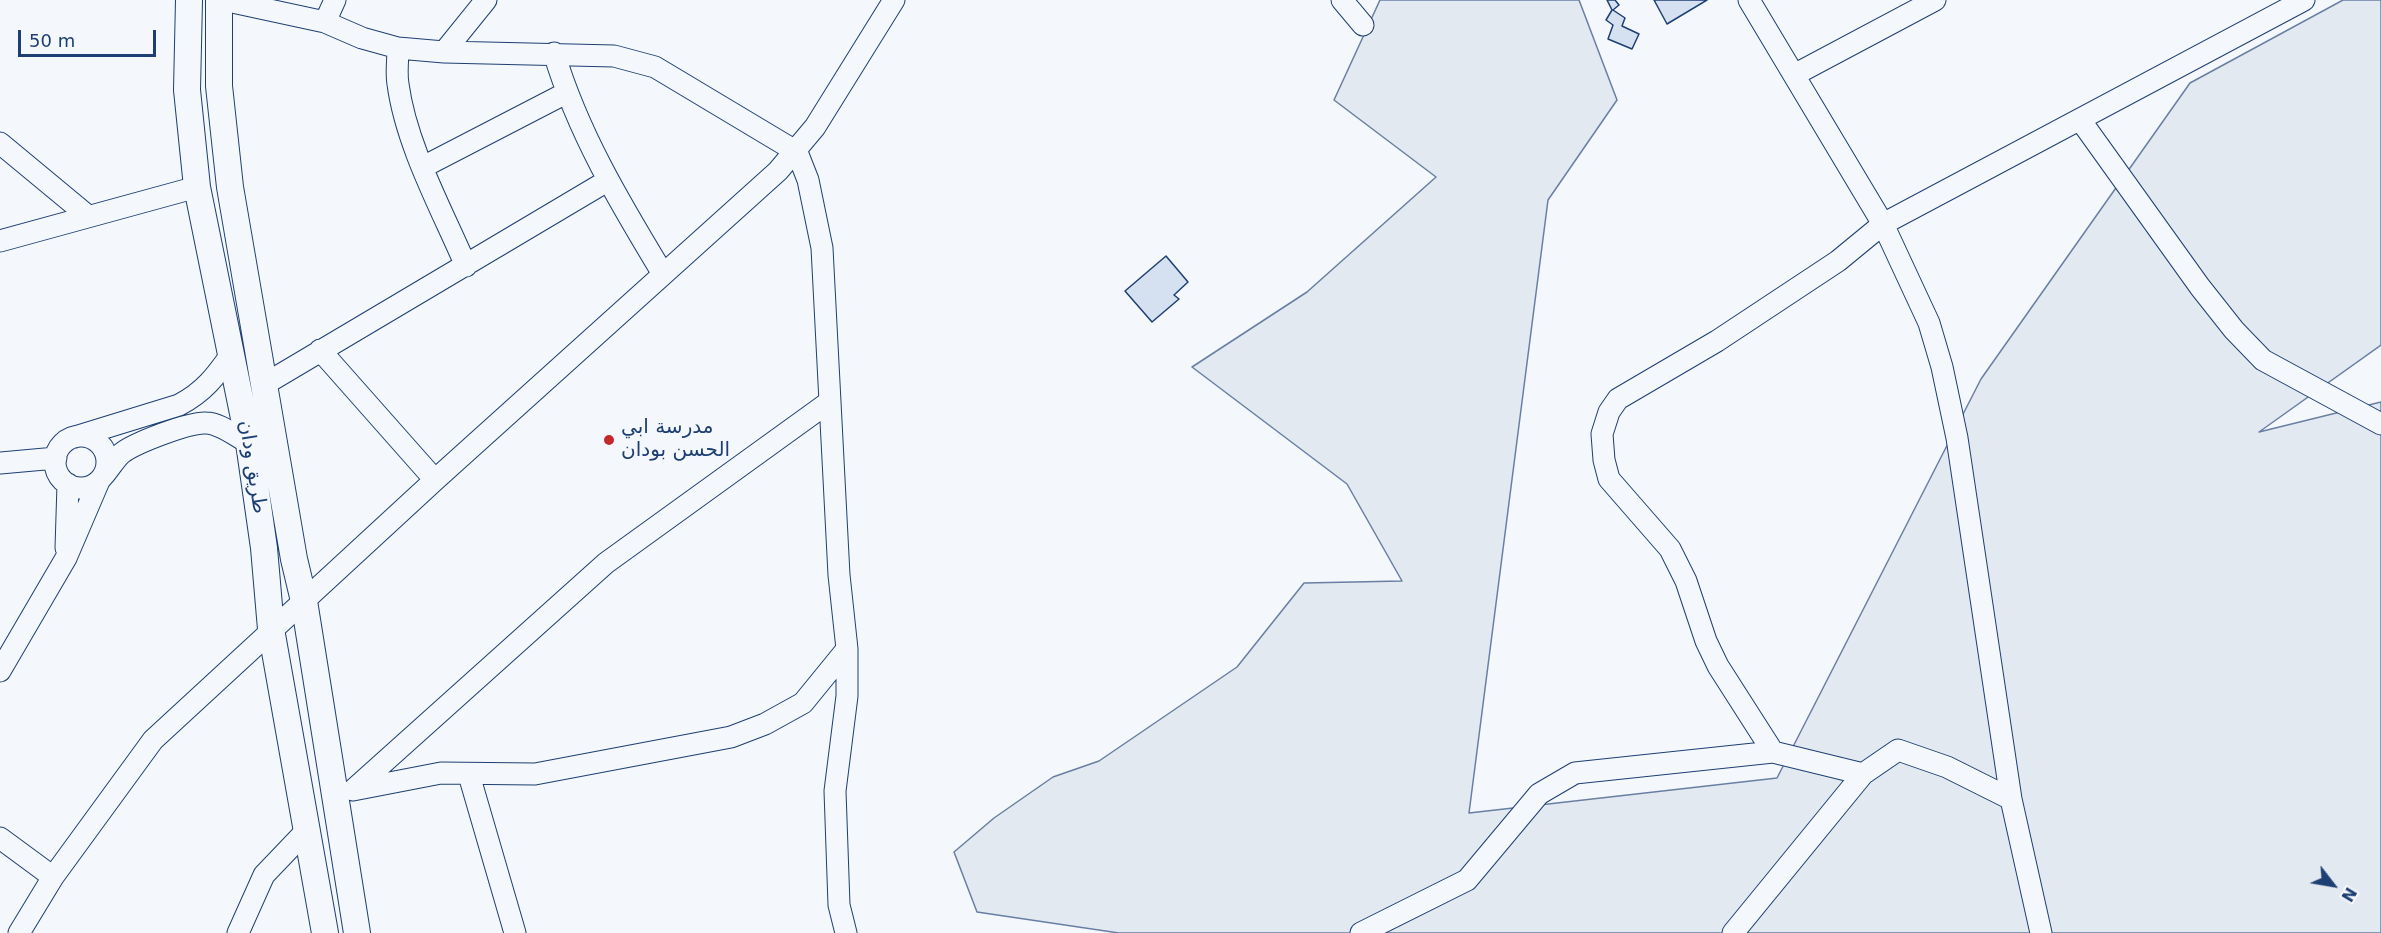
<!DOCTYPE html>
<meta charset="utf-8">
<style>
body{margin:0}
#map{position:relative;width:2381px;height:933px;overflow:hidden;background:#f4f7fb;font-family:"DejaVu Sans",sans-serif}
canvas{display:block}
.north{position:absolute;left:2303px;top:855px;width:60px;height:60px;-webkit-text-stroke:4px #f4f7fb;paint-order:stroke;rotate:121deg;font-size:16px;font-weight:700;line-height:24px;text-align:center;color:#1d3f73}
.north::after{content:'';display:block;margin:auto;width:21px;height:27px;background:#1d3f73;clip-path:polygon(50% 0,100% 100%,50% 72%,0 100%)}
.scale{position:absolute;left:18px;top:30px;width:138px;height:27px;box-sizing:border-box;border:3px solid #1d3f73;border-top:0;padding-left:8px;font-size:18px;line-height:21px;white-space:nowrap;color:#1d3f73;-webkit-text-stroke:4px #f4f7fb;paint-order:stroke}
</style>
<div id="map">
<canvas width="2381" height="933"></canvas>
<div class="north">N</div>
<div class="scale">50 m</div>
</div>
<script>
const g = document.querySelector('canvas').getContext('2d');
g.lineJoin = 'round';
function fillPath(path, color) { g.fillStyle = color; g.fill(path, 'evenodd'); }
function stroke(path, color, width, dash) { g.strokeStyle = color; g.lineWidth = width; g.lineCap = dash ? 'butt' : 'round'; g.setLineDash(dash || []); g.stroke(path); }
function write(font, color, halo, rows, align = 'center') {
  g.font = font + ' "DejaVu Sans",Cairo,sans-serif'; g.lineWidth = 4.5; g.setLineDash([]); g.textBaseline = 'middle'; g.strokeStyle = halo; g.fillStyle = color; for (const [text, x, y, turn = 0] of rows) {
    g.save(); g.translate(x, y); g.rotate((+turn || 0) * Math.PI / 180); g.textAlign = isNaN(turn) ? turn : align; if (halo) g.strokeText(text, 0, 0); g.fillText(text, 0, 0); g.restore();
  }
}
const green = new Path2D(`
 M1380 0H1579L1617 100 1548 200 1469 813 1777 778 1981 379 2190 83 2343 0H2381V345L2259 432 2381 402V933H1119L977 912 954 852 994 818 1053 777 1099 761 1237 667 1304 583 1402 581 1347 484 1192 367 1307 292 1436 177 1334 100Z`);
const building = new Path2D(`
 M1607 0H1615L1619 5 1613 10 1625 18 1622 26 1639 34 1632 49 1608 39 1613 25 1606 20 1612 10Z
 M1654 0H1707L1667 24Z
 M1166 256 1188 282 1174 295 1179 299 1152 322 1125 291Z`);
const minor = new Path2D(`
 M223 0 325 22 362 38 398 48 444 52 614 56 655 67 797 152 808 180 822 248 839 575 847 649V696L835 791 839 905 846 933
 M1342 0 1363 25
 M1749 0 1883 224 1929 323 1942 367 1957 438 2011 799 2041 933
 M325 22 335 0
 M398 48C398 59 396 73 398 84 406 145 442 210 466 266
 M444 52 486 0
 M554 53C578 133 620 203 663 274
 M1794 75 1935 0
 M2081 121 2200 287 2234 330 2263 360 2381 424
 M0 143 88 216
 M423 167 566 93
 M0 241 197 187
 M320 350 435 480
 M265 384 607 181
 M55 462a26 26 0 1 1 52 0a26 26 0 1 1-52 0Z
 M75 437 179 405C204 392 216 376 232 353
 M0 463 56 458
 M104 475C110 468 115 459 122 453 135 443 189 422 206 423 220 423 237 437 249 443
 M66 548 68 484
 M0 671 66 558 99 481
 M1863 774 1773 752 1718 666 1706 641 1686 581 1670 549 1609 479 1604 460 1602 434 1609 412 1618 399 1717 341 1838 261 1883 224 2304 0
 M469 775 515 933
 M353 790 606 563 829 402
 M353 790 441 773 535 774 731 737 765 724 803 703 847 649
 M0 838 53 877
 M19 933 53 877 153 740 435 480 778 171 815 127 894 0
 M238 933 264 875 307 830
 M1361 933 1467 880 1539 794 1575 773 1773 752
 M1733 933 1863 774 1898 750 1947 767 2011 799`);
const major = new Path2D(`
 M189 0 187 90 197 187 249 443 264 548 271 629 325 933
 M219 0V86L230 187 294 559 304 601 357 933`);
const markers = [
 [609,440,6,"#c62828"]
];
const poiNames = [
 ["مدرسة ابي",621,428],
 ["الحسن بودان",621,451]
];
const streetNames = [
 ["طريق ودان",252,467,81]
];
fillPath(green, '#e3e9f0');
stroke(green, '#687fa3', 1.5);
fillPath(building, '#d5e0f0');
stroke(building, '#1d3f73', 1.5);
stroke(minor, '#1d3f73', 23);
stroke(major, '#1d3f73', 28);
stroke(minor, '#f4f7fb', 21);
stroke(major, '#f4f7fb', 26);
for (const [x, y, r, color] of markers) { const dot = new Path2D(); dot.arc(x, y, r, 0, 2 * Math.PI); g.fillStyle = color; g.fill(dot); stroke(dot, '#f4f7fb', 2); }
write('20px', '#1d3f73', '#f4f7fb', poiNames, 'left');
write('20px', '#1d3f73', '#f4f7fb', streetNames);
</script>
